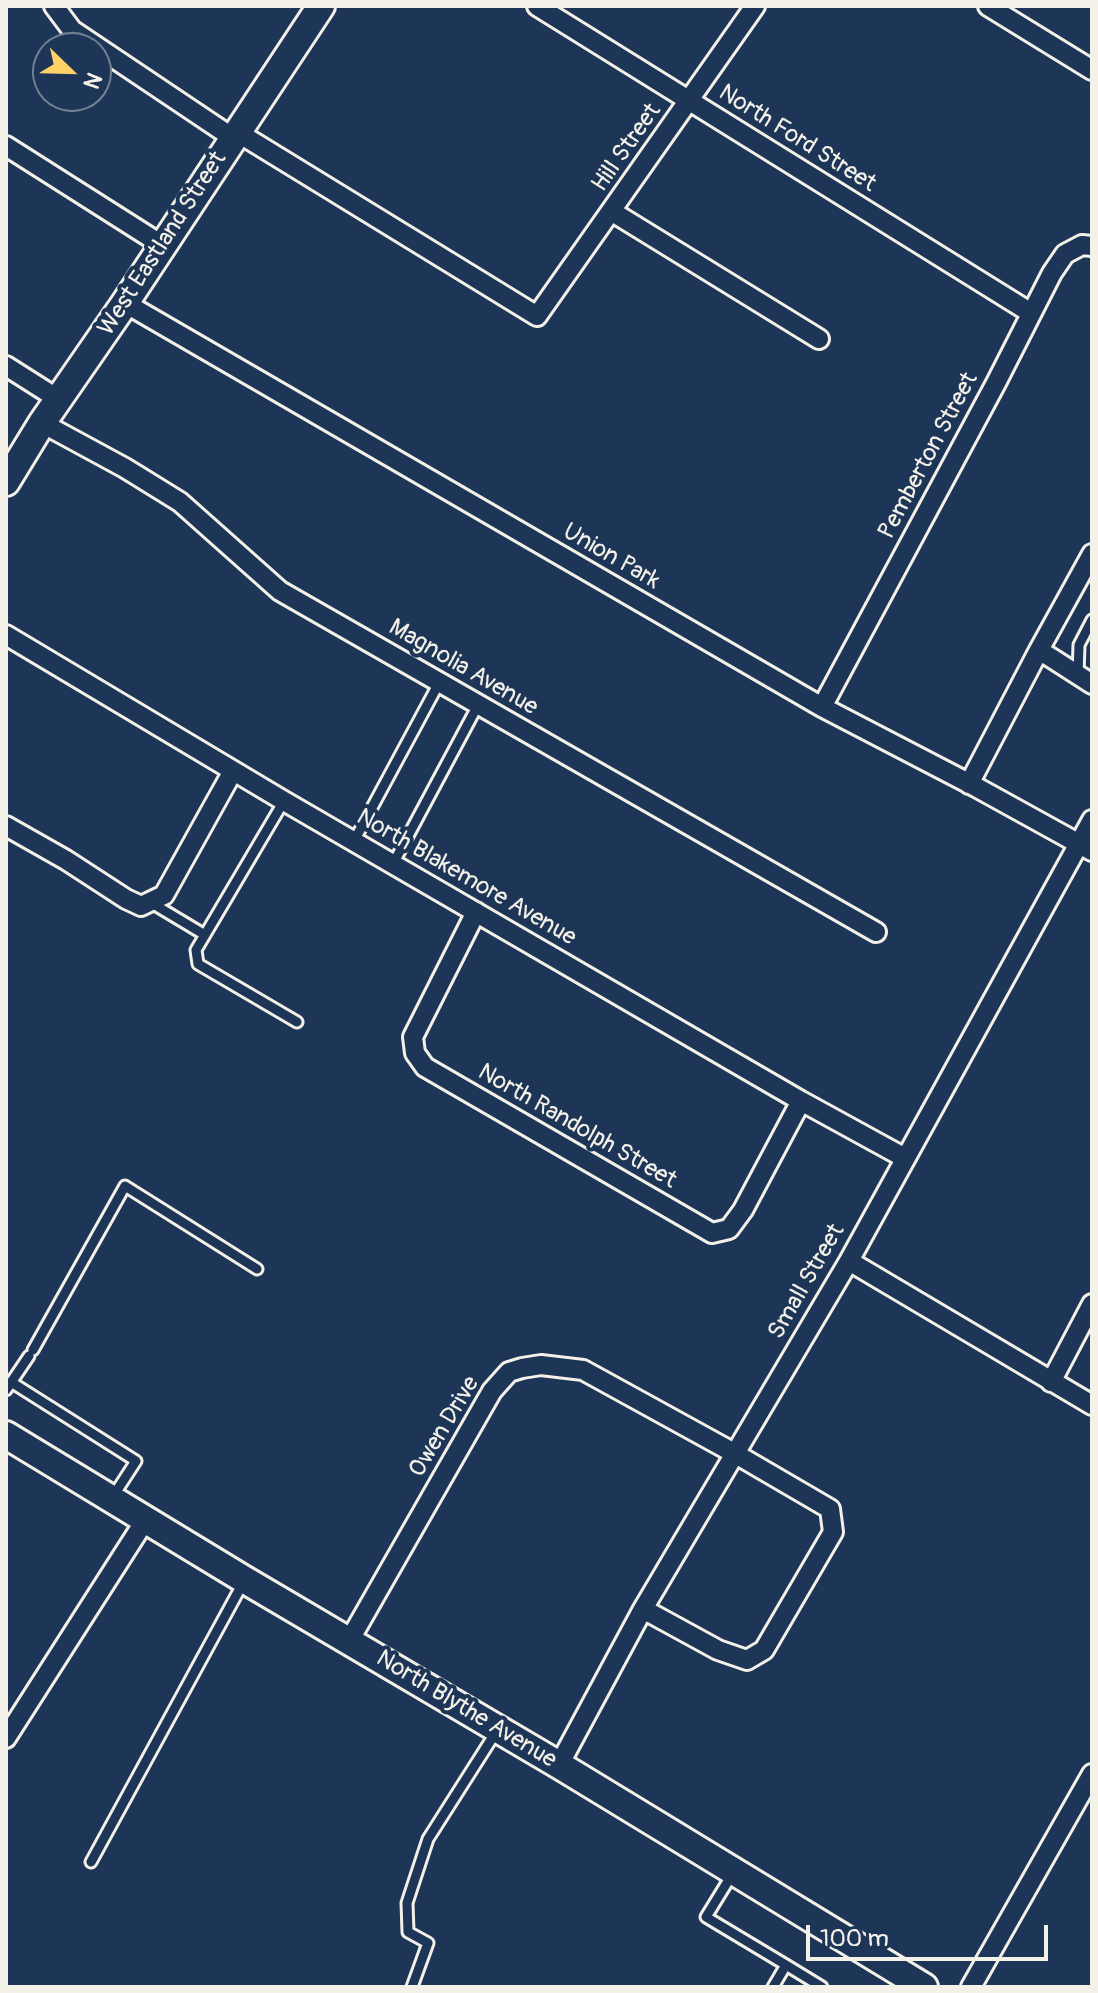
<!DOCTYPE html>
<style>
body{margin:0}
#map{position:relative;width:1098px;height:1993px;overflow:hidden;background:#1d3557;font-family:Pangolin,sans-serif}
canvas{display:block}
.frame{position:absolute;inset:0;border:8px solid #f4f1e8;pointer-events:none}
.north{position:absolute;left:32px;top:32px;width:80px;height:80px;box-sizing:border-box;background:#1d3557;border:2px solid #738091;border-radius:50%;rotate:113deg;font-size:22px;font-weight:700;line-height:32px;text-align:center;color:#f4f1e8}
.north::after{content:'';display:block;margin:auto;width:28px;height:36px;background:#ffd166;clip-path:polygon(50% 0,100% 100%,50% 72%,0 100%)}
.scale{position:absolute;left:806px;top:1925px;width:242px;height:36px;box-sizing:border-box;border:4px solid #f4f1e8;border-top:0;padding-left:10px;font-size:24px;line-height:28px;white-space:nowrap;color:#f4f1e8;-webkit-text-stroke:6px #1d3557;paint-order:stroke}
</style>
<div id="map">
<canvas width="1098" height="1993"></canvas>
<div class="frame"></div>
<div class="north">N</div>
<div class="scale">100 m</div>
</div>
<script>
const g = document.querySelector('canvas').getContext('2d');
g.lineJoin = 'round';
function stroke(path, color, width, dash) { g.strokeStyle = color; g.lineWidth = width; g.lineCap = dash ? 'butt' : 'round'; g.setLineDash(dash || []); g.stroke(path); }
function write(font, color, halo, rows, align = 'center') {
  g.font = font + ' Pangolin,sans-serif'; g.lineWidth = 8; g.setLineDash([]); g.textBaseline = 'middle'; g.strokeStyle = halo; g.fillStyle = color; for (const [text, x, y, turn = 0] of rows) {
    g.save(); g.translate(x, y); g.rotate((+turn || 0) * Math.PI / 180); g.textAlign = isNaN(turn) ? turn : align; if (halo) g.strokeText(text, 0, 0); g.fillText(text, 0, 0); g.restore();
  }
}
const lane = new Path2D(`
 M1078 675 1079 645 1092 620
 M284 801 196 950 198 964 297 1022
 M354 841 439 683
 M393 864 478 705
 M150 902 205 935
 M33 1350 125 1186 257 1269
 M11 1382 136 1461 112 1498
 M6 1390 29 1356
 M91 1862 243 1583
 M733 1873 706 1917 786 1965
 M412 1987 428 1943 408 1932 407 1903 428 1839 496 1732
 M773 1987 786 1965 822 1987`);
const street = new Path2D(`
 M54 6 72 30 233 138
 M537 6 1031 313
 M988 6 1092 70
 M237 132 537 316 755 6
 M6 146 162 245
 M611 211 819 339
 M125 303 822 707 976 787 1092 851
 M6 366 58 399
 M42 423 125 468 180 502 280 591 876 932
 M6 635 284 801 801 1101 905 1158
 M1039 650 1092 684
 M822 707 996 383 1052 273 1065 254 1082 245 1092 246
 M969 784 1039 650 1092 554
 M6 826 66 860 126 899 141 906 164 895 233 771
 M476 912 413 1037 415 1053 425 1067 712 1233 729 1229 743 1210 801 1101
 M849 1261 1092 1405
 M1051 1382 1092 1304
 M349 1641 492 1391 509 1372 522 1368 541 1365 583 1370 734 1453 830 1509 833 1532 764 1650 747 1660 718 1650 643 1609
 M6 1738 146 1519
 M559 1765 643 1609 849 1261 1092 820
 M971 1987 1092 1774`);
const secondary = new Path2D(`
 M6 482 42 423 125 303 321 6
 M6 1435 245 1580 559 1765 924 1987`);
const streetNames = [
 ["North Ford Street",797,139,32],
 ["Hill Street",627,148,-55],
 ["West Eastland Street",163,244,-57],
 ["Pemberton Street",929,456,-62],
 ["Union Park",611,557,30],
 ["Magnolia Avenue",463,668,30],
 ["North Blakemore Avenue",466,878,30],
 ["North Randolph Street",577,1127,30],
 ["Small Street",807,1282,-60],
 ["Owen Drive",445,1427,-59],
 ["North Blythe Avenue",466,1710,31]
];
stroke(lane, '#f4f1e8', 15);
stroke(street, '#f4f1e8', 24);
stroke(secondary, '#f4f1e8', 32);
stroke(lane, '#1d3557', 9);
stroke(street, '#1d3557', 18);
stroke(secondary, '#1d3557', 26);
write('24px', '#f4f1e8', '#1d3557', streetNames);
</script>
